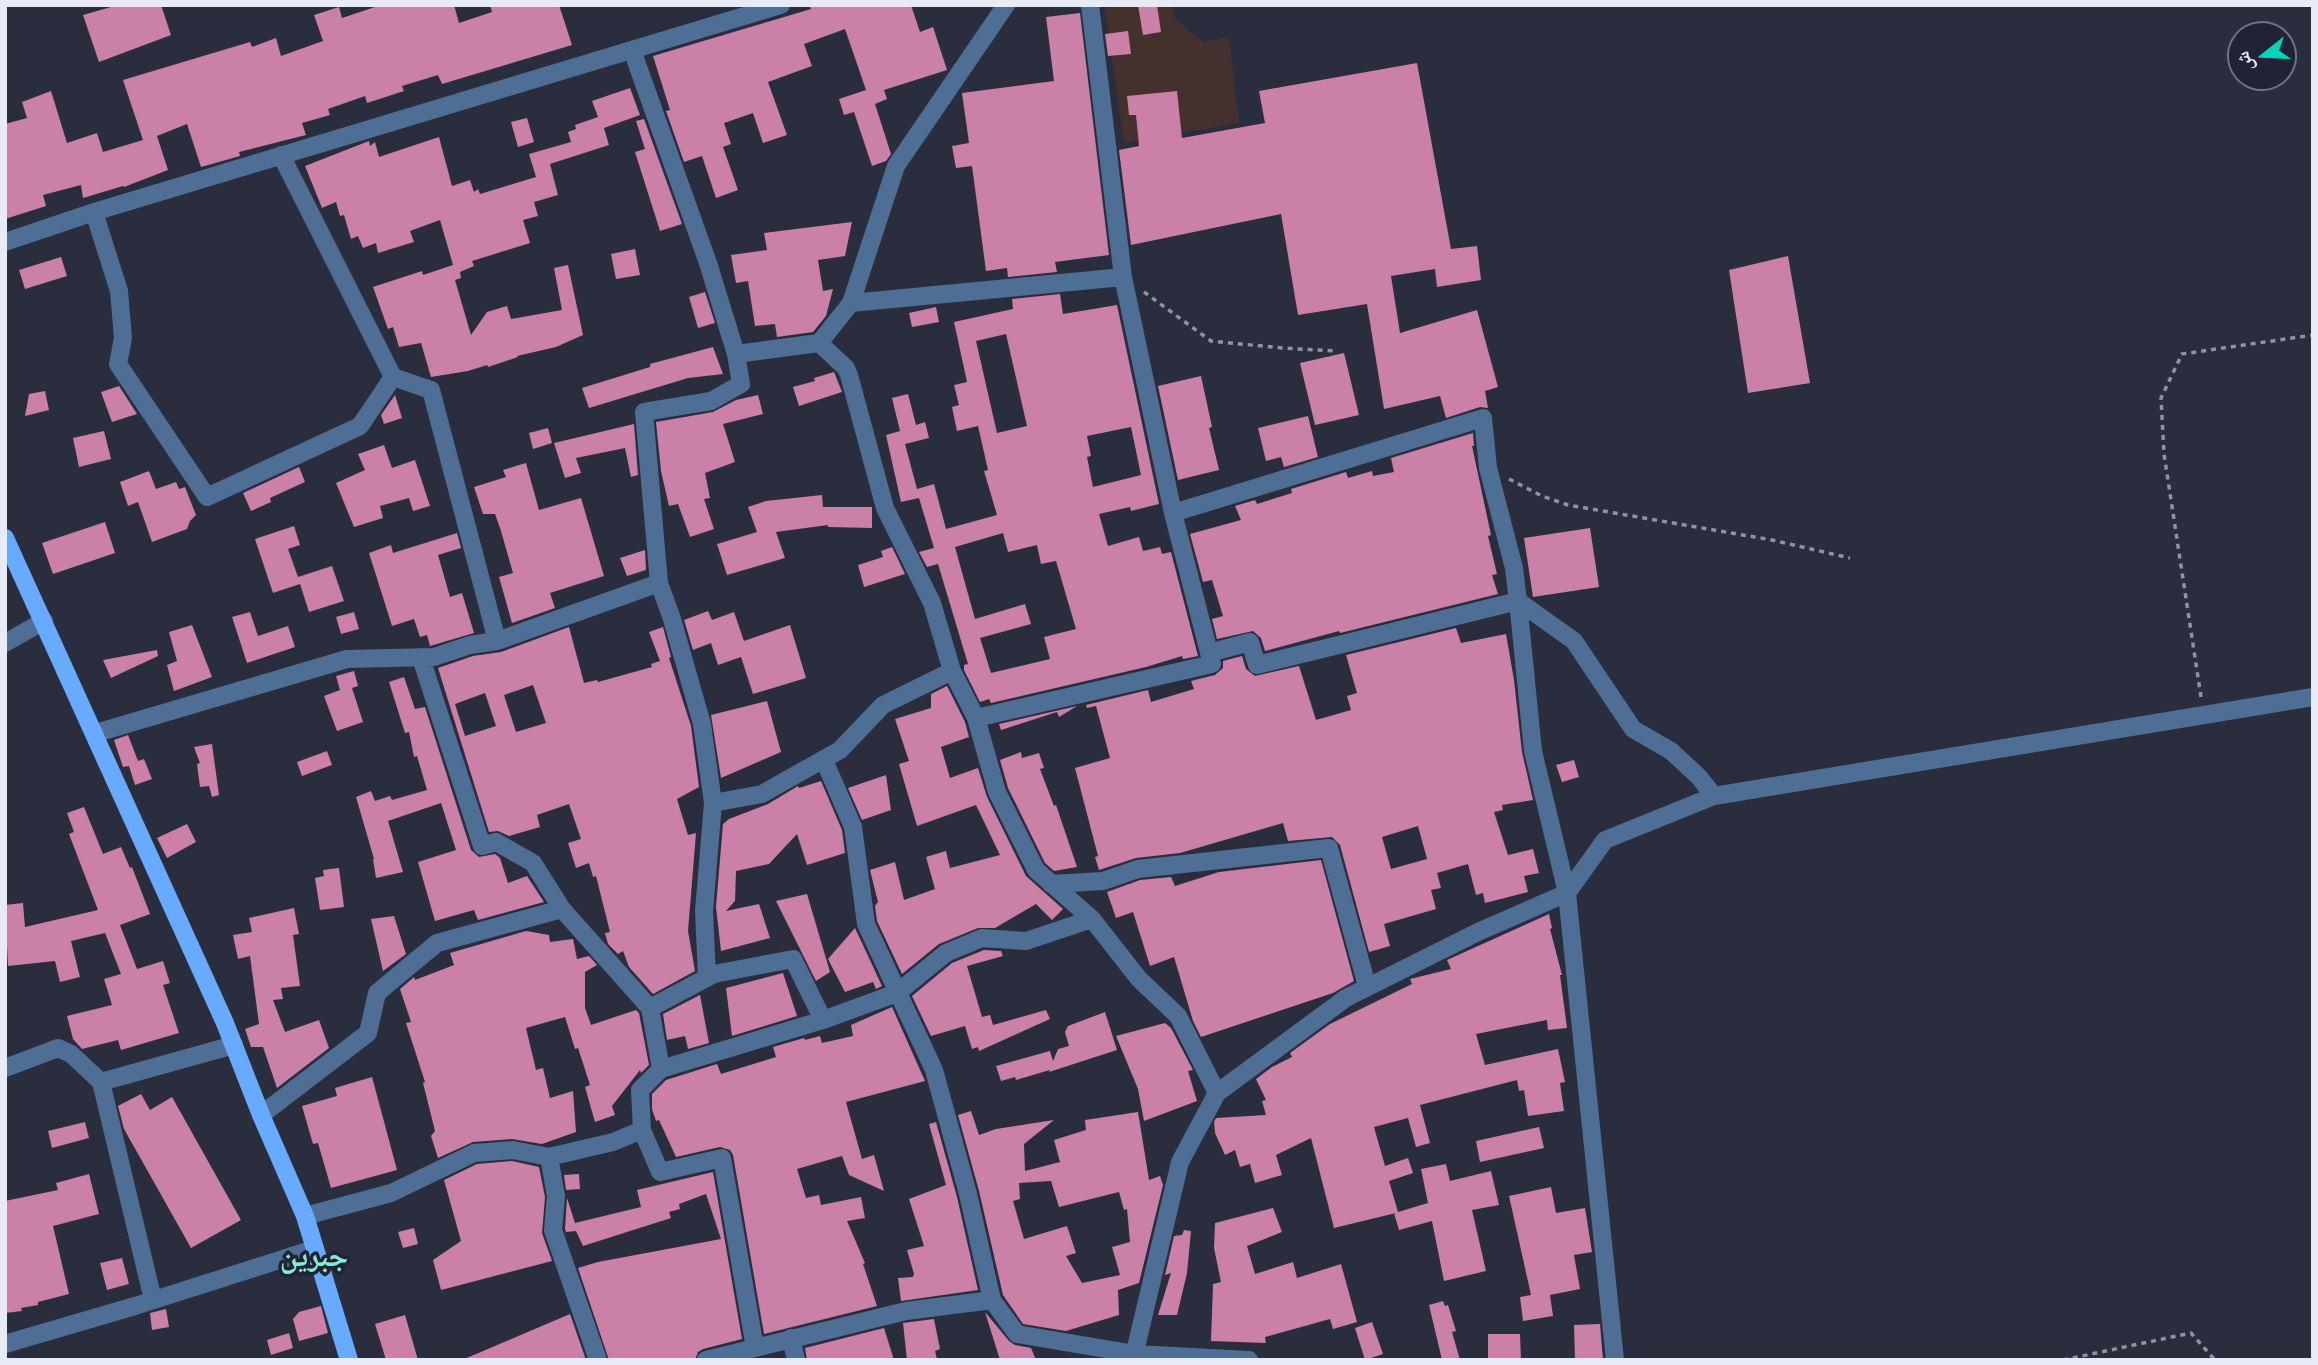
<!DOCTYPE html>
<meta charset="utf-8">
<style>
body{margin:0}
#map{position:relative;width:2318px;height:1365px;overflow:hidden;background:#2a2d3e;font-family:Ubuntu,"Noto Naskh Arabic",sans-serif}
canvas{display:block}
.frame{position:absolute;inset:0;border:7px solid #e8ebf6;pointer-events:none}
.north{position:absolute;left:2227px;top:21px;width:70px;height:70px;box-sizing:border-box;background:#202334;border:2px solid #707382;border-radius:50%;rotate:252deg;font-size:19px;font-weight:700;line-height:28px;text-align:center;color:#e8ebf6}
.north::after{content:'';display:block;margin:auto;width:24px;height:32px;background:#00d5b7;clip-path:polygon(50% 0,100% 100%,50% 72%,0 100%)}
</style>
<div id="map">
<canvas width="2318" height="1365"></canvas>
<div class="frame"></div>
<div class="north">ش</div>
</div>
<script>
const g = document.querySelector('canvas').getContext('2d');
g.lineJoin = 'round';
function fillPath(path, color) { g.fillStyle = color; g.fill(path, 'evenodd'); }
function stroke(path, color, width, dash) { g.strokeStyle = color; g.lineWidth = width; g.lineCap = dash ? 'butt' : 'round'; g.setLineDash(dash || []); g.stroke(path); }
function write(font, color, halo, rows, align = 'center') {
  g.font = font + ' Ubuntu,"Noto Naskh Arabic",sans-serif'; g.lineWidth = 7; g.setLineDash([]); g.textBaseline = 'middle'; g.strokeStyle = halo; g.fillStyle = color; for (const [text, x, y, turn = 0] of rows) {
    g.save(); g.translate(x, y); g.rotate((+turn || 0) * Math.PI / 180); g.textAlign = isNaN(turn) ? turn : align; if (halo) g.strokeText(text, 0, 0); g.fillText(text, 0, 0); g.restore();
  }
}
const education = new Path2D(`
 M1104 5H1173L1175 19 1204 42 1229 37 1239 123 1124 143Z`);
const building = new Path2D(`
 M118 5H161L171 35 99 62 83 15Z
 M381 5H454L459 23 492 12 490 5H559L572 45 442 84 438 75 402 86 404 91 367 103 365 96 328 109 330 115 302 123 306 135 239 152 240 156 201 167 187 124 157 136 168 170 124 187 123 186 83 198 81 185 43 195 46 206 5 219V124L27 118 22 102 51 91 67 143 97 133 103 152 143 140 123 80 250 42 252 47 276 38 281 56 323 41 314 15 339 7 342 18Z
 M809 5H911L920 32 933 27 947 70 884 90 887 99 875 104 891 154 886 161 872 166 854 112 844 115 839 99 866 90 845 29 804 44 812 66 768 82 787 135 763 143 753 113 724 123 731 144 723 147 738 190 716 198 702 156 684 162 666 111 670 110 653 56 811 9Z
 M1138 5H1157L1161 32 1143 35Z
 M1080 13 1109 255 1055 262 1057 272 1008 277 1007 268 986 271 972 166 956 168 952 146 969 143 962 93 1054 81 1046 17Z
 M1128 31 1131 54 1108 56 1105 34Z
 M1417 63 1451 249 1477 246 1481 280 1437 287 1435 269 1391 276 1400 333 1477 310 1498 387 1485 391 1488 408 1480 407 1446 418 1440 396 1384 409 1367 304 1298 315 1281 214 1131 245 1119 150 1139 146 1136 115H1129L1127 96 1177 91 1182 138 1265 123 1259 91Z
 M630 88 640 115 604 128 609 145 550 164 558 195 534 202 538 216 523 220 530 243 472 261 474 266 460 272 461 278 455 280 471 335 487 312 507 306 511 319 562 310 554 268 568 265 583 335 556 347 517 356 518 357 488 367 487 365 468 371 431 377 421 343 399 347 393 327 388 329 373 287 422 271 423 275 453 265 440 220 410 231 414 242 378 253 376 243 363 248 358 236 351 239 344 215 340 216 336 202 322 208 305 166 369 141 370 146 375 142 379 157 439 137 452 186 470 180 474 192 478 189 480 194 536 177 529 154 571 142 568 132 576 129 575 125 598 117 592 101Z
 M527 118 534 142 518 147 511 122Z
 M644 119 682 224 660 231 635 152 645 149 636 121Z
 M852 222 845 256 818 260 823 291 833 289 826 316 813 332 777 337 775 324 755 326 748 281 736 283 731 255 767 250 764 233Z
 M635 249 640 275 616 279 611 254Z
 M1788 256 1810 383 1748 393 1729 270Z
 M61 257 67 276 25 289 19 270Z
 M705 292 715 323 698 328 689 297Z
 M1060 294 1063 314 1117 305 1159 504 1131 511 1130 507 1099 514 1108 546 1139 537 1143 551 1160 547 1162 554 1171 552 1198 656 1183 659 1182 656 1146 667 991 703 989 699 980 702 964 670V665L968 664 938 564 927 567 919 552 934 548 919 498 901 502 886 435 900 431 892 398 908 394 916 425 925 422 929 438 905 444 917 489 934 484 946 529 997 515 984 471 988 470 978 426 957 431 952 407 959 405 954 385 967 382 954 322 1013 309 1012 299ZM1006 334 1027 426 997 433 976 341ZM1131 427 1141 475 1093 487 1087 457 1091 456 1087 436ZM1003 533 1008 552 1037 545 1041 564 1056 561 1076 629 1044 637 1050 659 991 673 980 638 1031 624 1025 604 975 619 955 547Z
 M936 307 939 322 912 327 909 313Z
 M713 347 723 374 688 378 589 408 582 388 650 367V364Z
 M1344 353 1359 415 1315 425 1300 363Z
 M834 372 842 392 799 406 793 387 815 381 814 378Z
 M1201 376 1212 427 1209 428 1219 470 1178 480 1158 386Z
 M119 386 137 414 112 422 101 392Z
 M45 391 49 410 25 416 29 394Z
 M395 395 402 418 384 424 381 415Z
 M758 395 763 414 723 424 735 462 705 473 710 498 704 499 714 529 690 537 678 504 669 506 661 471 656 422 713 412 736 400Z
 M1308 416 1318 457 1284 467 1281 457 1266 461 1258 428Z
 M634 424 638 475 631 477 625 448 576 458 581 473 565 478 554 443Z
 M548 428 552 443 533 449 529 433Z
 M104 431 111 459 79 467 73 438Z
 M1473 433 1474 446H1472L1491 535 1488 536 1497 574 1492 575 1498 594 1340 633 1339 631 1265 651 1261 638 1253 631 1217 639 1212 619 1223 616 1212 580 1203 582 1190 534 1241 520 1235 506 1255 500 1257 504 1292 493 1291 489 1346 472 1348 478 1372 471 1373 476 1394 472 1391 458Z
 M384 445 392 468 415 460 430 506 413 511 409 498 380 506 383 518 354 527 336 483 365 470 358 454Z
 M526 463 539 510 581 498 604 576 550 593 555 608 512 623 499 577 513 573 501 531 495 514H483L474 487 506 477 503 470Z
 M299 467 305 482 270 498 271 502 251 511 243 493Z
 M149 471 156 489 176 482 179 489 185 487 196 515 190 521 187 529 152 542 138 502 128 506 120 482Z
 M822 495 823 507H872V528L828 527V525L776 532 785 558 727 575 717 544 757 532 748 507 766 501Z
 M105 522 115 553 53 574 42 543Z
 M294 526 300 545 288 549 298 577 332 566 344 601 309 612 300 584 273 593 255 539Z
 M1590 528 1599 587 1533 597 1524 538Z
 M457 533 461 548 438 555 450 597 462 593 474 633 430 646 427 635 420 637 414 619 392 626 369 553 391 545 393 553Z
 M892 547 905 574 864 587 858 565 883 557 881 551Z
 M645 550 646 570 627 576 620 558Z
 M708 611 712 620 734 612 744 641 790 625 806 678 753 694 741 657 718 665 711 643 693 650 684 620Z
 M250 612 258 636 288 626 295 647 247 663 232 617Z
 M354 612 359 629 341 634 336 617Z
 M192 625 212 677 174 691 167 665 177 661 169 632Z
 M569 627 584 683 597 680 598 682 652 667 651 664 660 661 649 632 663 627 671 657 669 658 691 726 699 787 677 799 688 835 696 833 688 931 695 971 653 994 629 967 623 951 618 954 608 944 605 933 610 932 596 876 593 877 589 863 576 868 568 843 581 839 569 804 537 815 540 827 509 836 498 831 489 832 438 668 473 656 501 652ZM533 685 546 723 516 732 504 695ZM485 693 496 726 465 736 455 704Z
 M1456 628 1461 643 1506 634 1514 680 1522 752 1533 800 1502 805 1503 810 1494 812 1508 855 1533 849 1539 873 1524 876 1528 892 1485 903 1483 893 1476 895 1468 864 1437 873 1441 888 1431 890 1436 909 1384 924 1390 946 1369 952 1340 845 1332 837 1288 841 1283 823 1180 853 1136 858 1099 870 1095 857 1098 856 1075 768 1110 758 1096 706 1087 708 1086 705 1148 690 1151 702 1194 689 1191 681 1215 675 1223 668V661L1242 656 1246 669 1255 676 1299 666 1316 720 1351 710 1347 696 1357 693 1346 655ZM1418 826 1427 859 1391 869 1382 837Z
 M157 650 158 656 111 678 103 660Z
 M354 671 358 686 352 688 363 722 337 731 324 696 340 690 336 676Z
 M404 677 415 709 425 707 471 850 479 857 495 854 500 858 508 883 527 876 544 902 478 920 474 910 435 921 418 862 456 850 441 803 388 821 403 872 376 878 373 859H374L356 797 371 791 375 801 390 796 392 800 427 790 417 756 414 757 409 732 405 733 389 682Z
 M947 686 965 722 969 737 941 747 950 778 978 768 987 797 1026 876 1063 909 1052 920 1036 904 995 928H978L939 944 902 974 877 921 875 906 878 902 870 870 895 862 904 900 935 889 926 857 946 851 950 868 1000 855 976 805 917 826 899 764 909 761 895 719 931 708V694Z
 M767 701 781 752 721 778 711 715Z
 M1077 706 1059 717 1057 712 1001 730 999 724Z
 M128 735 138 761 144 759 152 779 135 785 129 766 123 767 114 740Z
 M212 744 219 795 212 797 209 786 200 787 197 764 200 763 194 747Z
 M327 751 332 765 302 776 297 762Z
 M1021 752 1022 758 1039 753 1044 768 1040 769 1054 806 1056 805 1077 867 1054 871 1045 863 1008 788 1000 760Z
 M1574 760 1579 777 1562 782 1556 765Z
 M886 775 891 810 862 820 848 788Z
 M821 781 842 830 845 853 807 865 797 834 769 864 736 871 735 901 726 911 759 904 770 938 721 951 716 907 723 824 729 819 768 804 798 786 799 788Z
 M84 807 103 854 121 847 130 868 132 867 150 914 120 925 137 969 163 961 170 983 163 985 179 1033 121 1050 118 1040 82 1049 73 1039 67 1016 112 1005 104 979 121 974 105 933 71 941 80 977 60 982 55 961 8 966 5 905 23 903 25 927 98 910 69 834 74 832 67 813Z
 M187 824 196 842 167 858 157 838Z
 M1321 860 1354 981 1333 993 1201 1037 1193 1021 1174 957 1150 966 1133 912 1116 918 1107 892 1140 880 1171 877 1175 886 1219 872Z
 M339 868 344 907 320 910 315 878 324 876 323 870Z
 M807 894 830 972 816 981 776 901Z
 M294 908 299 934 293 935 300 986 281 988 283 999 273 1000 285 1032 319 1020 329 1048 277 1088 263 1047H251L245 1029 259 1024 250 956 238 959 233 935 252 932 249 918Z
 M1549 914 1552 928 1550 929 1562 975H1560L1567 1028 1548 1030 1547 1020 1476 1034 1485 1065 1558 1049 1565 1082 1560 1083 1564 1111 1528 1116 1524 1090 1519 1091 1517 1080 1420 1105 1430 1143 1416 1147 1408 1118 1374 1127 1385 1166 1408 1158 1413 1173 1389 1181 1398 1212 1428 1203 1421 1169 1446 1164 1450 1181 1491 1171 1499 1205 1472 1210 1486 1271 1444 1281 1432 1221 1399 1230 1394 1213H1396L1334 1228 1311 1138 1276 1155 1282 1175 1255 1183 1250 1164 1240 1167 1235 1150 1225 1155 1215 1133 1214 1122 1216 1118 1266 1115 1262 1101 1266 1100 1256 1079 1272 1067 1292 1057 1290 1053 1330 1024 1412 984 1410 979 1451 969 1447 960Z
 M394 916 406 954 383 971 371 919Z
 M855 928 882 986 876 989 873 982 845 992 828 959Z
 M526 931 549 935 550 942 573 939 577 959 589 956 597 965 585 972V1008L591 1025 636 1010 639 1013 649 1065 641 1073 640 1070 612 1106 615 1115 595 1122 585 1087 590 1085 578 1048 575 1049 565 1017 526 1028 536 1070 543 1068 550 1098 573 1091 576 1132 542 1144 512 1139 473 1142 438 1158 431 1136 435 1131 423 1083 425 1082 406 1023 411 1022 400 989 414 977 415 980 454 965 450 953Z
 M984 950 1001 951 1003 956 967 966 982 1017 990 1015 993 1025 1046 1010 1050 1019 979 1051 978 1047 972 1049 965 1026 931 1036 912 996 952 963Z
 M783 973 797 1016 732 1036 726 988Z
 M700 995 709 1043 688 1049 685 1036 667 1040 663 1014Z
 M892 1007 925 1081 846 1102 862 1159 874 1155 884 1191 849 1175 842 1156 797 1169 806 1198 819 1195 821 1205 861 1197 865 1218 847 1221 865 1263 863 1264 877 1306 764 1334 733 1155 730 1150 720 1147 676 1157 659 1120 656 1121 652 1109V1094L666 1080 717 1064 721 1074 776 1057 773 1047 804 1038 805 1040 820 1036 822 1043 853 1036 851 1025Z
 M1105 1012 1117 1050 1049 1072 1050 1070 1016 1080 1015 1077 1001 1081 996 1066 1050 1051 1053 1061 1058 1049 1069 1046 1065 1032 1068 1026Z
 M1165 1023 1171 1028 1193 1070 1188 1071 1197 1101 1144 1121 1138 1089 1116 1036Z
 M372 1077 397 1170 331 1188 318 1143 313 1144 302 1106 337 1096 335 1088Z
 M141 1094 150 1110 172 1097 241 1220 191 1248 124 1129 118 1106Z
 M971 1111 979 1135 996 1129 1054 1120 1024 1144 1025 1171 1060 1162 1054 1140 1086 1130 1085 1120 1138 1112 1149 1180 1160 1176 1163 1185 1139 1283 1118 1290 1119 1315 1066 1331 1023 1324 1003 1295 979 1191 958 1115ZM1051 1181 1059 1207 1119 1192 1124 1210 1127 1209 1130 1242 1112 1247 1120 1275 1082 1283 1066 1256 1076 1253 1067 1226 1024 1239 1013 1201 1020 1199 1019 1183Z
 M85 1122 89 1138 52 1148 48 1131Z
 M936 1122 957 1197 978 1290 901 1301 898 1278 913 1277 914 1274 907 1250 924 1246 909 1199 946 1185 929 1124Z
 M1539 1127 1544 1148 1480 1162 1476 1141Z
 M512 1161 539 1167 545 1197 542 1233 552 1261 441 1290 433 1260 461 1241 444 1180 477 1164Z
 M713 1172 742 1339 703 1349 698 1352 695 1360H609L578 1268 598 1262 721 1239 706 1194 679 1204 680 1209 669 1212 671 1218 583 1246 576 1231 566 1232 565 1229 567 1198 575 1223 641 1207 637 1190Z
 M89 1174 99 1214 53 1226 69 1294 38 1302V1305L21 1308 22 1311 5 1313V1201L58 1190 56 1183Z
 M579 1174 580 1189 566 1190 564 1175Z
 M1551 1187 1556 1213 1585 1208 1592 1252 1574 1255 1580 1289 1550 1295 1553 1316 1523 1321 1520 1297 1531 1295 1509 1196Z
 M1273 1208 1282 1232 1247 1246 1255 1274 1293 1262 1297 1278 1341 1264 1357 1322 1333 1329 1330 1319 1265 1337 1266 1343 1211 1341 1213 1284 1221 1282 1214 1248 1215 1223Z
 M414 1228 418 1244 403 1248 398 1232Z
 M1184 1230 1191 1231 1187 1273 1177 1315H1158L1171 1273 1165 1275 1174 1236 1182 1235Z
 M122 1258 129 1284 107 1290 100 1263Z
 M1443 1301 1445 1306 1448 1305 1456 1331 1452 1332 1460 1360H1442L1429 1305Z
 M321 1306 328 1333 299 1341 293 1319 299 1312Z
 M166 1309 169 1327 152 1330 150 1313Z
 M985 1312 1009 1341 1015 1345 1031 1348 1036 1360H1000Z
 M570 1314 586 1360H462Z
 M405 1315 418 1360H386L375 1324Z
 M934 1319 940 1349 935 1351 937 1359 907 1360 903 1323Z
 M1372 1322 1383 1354 1365 1360 1355 1328Z
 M1600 1324 1603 1360H1575L1574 1325Z
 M884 1328 894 1360H807L805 1348Z
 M289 1333 293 1348 271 1355 267 1340Z
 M1488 1334H1520L1521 1360H1488Z`);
const path = new Path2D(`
 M1144 292 1211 341 1282 348 1335 351
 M1509 479 1542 496 1568 505 1772 540 1850 558
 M2201 697 2164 454 2161 398 2182 354 2313 335
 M2063 1360 2191 1333 2215 1360`);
const minor = new Path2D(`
 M632 50 708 263 736 354 741 384 711 401 644 412 659 583 672 619 702 724 713 803 704 911 707 978
 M281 155 393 377 431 390 497 641
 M94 212 119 291 123 338 118 364 207 497 360 426 393 377
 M5 242 94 212 781 5
 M851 303 896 166 1006 5
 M819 343 846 368 849 375 885 508 932 603 952 671 976 718 997 792 1036 870 1092 919 1139 979 1178 1016 1217 1093
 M736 354 819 343 851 303 1123 277
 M1173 513 1483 418 1488 468 1514 568 1518 601 1533 751 1567 893 1615 1360
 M5 643 44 621
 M1209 653 1250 642 1257 665 1518 601 1574 641 1633 729 1671 751 1699 777 1714 796
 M421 658 482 846 496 842 533 863 562 909
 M976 718 1212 664 1173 513 1123 277 1090 5
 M96 733 347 659 434 657 470 645 497 641 659 583
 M824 760 853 827 866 924 934 1070 968 1194 992 1300
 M713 803 762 794 783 782 840 750 883 705 952 671
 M1051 884 1103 881 1138 869 1329 848 1367 986
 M5 1068 58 1048 71 1054 101 1082
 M661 1069 650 1008 714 974 793 959 823 1020
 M261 1115 368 1033 377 993 437 943 562 909 650 1008
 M642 1130 660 1172 722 1158 755 1348
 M549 1157 556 1196 553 1230 598 1360
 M305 1216 391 1193 474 1153 513 1150 549 1157 613 1142 642 1130 640 1090 661 1069 823 1020 897 993 946 953 982 938 1026 941 1092 919
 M153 1300 101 1082 234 1045
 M791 1338 796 1360
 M5 1344 135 1306 314 1249
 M706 1360 906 1311 992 1300 1017 1334 1135 1354 1249 1360
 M1133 1360 1180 1162 1217 1093 1346 998 1478 932 1567 893 1605 840 1714 796 2313 697`);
const major = new Path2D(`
 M5 538 225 1023 261 1115 305 1216 349 1360`);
const districtNames = [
 ["جبرين",314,1256]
];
fillPath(education, '#44302c');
fillPath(building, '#ca80a7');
stroke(path, '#9093a1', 3.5, [5, 5]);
stroke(minor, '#4e6e96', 18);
stroke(major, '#68abfe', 18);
write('bold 30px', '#87ecd5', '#202334', districtNames);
</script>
